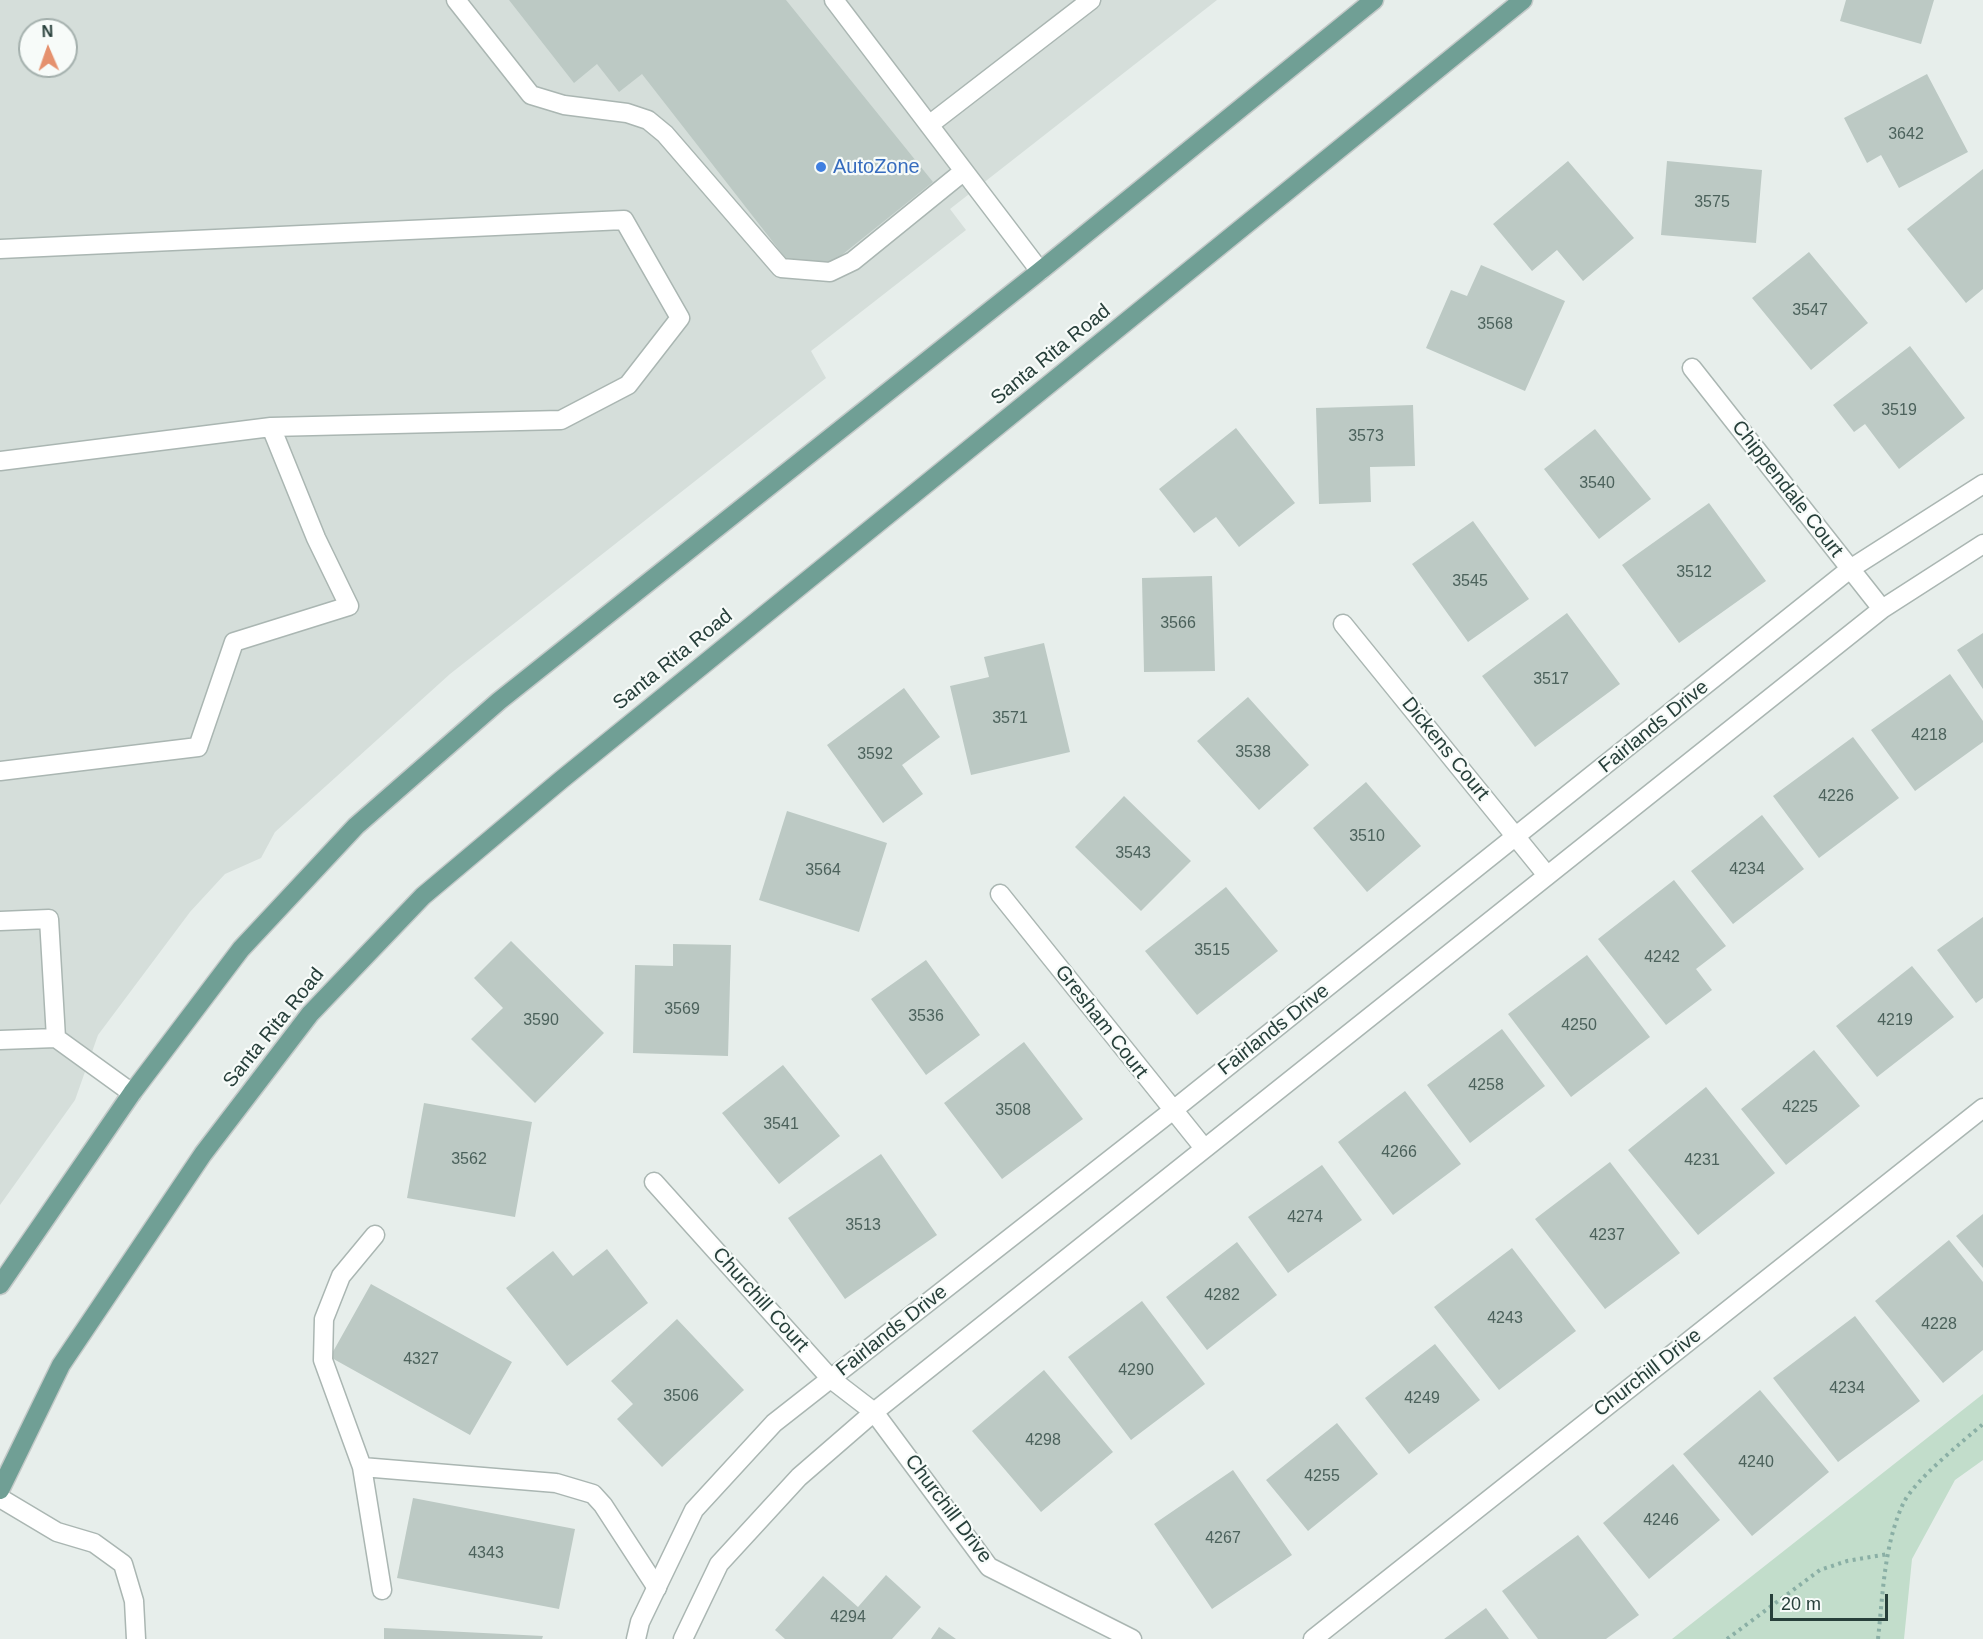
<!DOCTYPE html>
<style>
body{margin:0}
#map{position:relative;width:1983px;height:1639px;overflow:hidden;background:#e7eeeb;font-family:Helvetica,sans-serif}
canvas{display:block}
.north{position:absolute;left:18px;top:18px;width:60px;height:60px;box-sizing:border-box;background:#f7fbf9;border:2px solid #a4b0ad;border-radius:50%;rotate:358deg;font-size:16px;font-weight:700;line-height:24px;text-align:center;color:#273f3a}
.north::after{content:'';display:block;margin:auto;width:21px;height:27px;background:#e5916e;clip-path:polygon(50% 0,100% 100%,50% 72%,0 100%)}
.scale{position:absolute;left:1770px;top:1594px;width:118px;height:27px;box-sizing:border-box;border:3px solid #273f3a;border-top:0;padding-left:8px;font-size:18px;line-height:21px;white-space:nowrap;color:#273f3a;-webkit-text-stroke:4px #f7fbf9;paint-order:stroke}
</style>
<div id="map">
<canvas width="1983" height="1639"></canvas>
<div class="north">N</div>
<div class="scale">20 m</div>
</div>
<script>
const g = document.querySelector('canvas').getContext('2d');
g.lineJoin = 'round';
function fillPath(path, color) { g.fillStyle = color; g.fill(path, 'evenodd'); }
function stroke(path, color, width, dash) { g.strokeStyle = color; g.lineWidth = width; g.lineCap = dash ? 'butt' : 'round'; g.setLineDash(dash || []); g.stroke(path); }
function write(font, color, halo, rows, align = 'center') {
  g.font = font + ' Helvetica,sans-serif'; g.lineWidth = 4.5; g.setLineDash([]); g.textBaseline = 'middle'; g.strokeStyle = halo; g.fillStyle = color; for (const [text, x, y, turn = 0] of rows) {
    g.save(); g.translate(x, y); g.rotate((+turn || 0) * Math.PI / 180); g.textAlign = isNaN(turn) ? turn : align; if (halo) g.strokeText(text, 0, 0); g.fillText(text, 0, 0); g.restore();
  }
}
const built = new Path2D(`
 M0 0H1217L950 209 966 230 811 351 826 378 450 674 275 832 261 858 225 874 190 912 98 1035 75 1100 0 1205ZM30 30H66V66H30Z`);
const green = new Path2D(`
 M1983 1394V1460L1955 1480 1912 1559 1904 1639H1672Z`);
const building = new Path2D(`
 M509 0H786L933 182 833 262 787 260 642 74 619 92 597 64 574 83Z
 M1846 0H1934L1921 44 1840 21Z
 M1927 74 1968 152 1899 188 1881 155 1867 163 1844 118Z
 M1568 161 1634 238 1583 281 1557 250 1532 271 1493 224Z
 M1667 161 1762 170 1756 243 1661 235Z
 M1983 169V289L1966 303 1907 229Z
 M1809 252 1868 323 1811 370 1752 298Z
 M1481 265 1565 301 1525 391 1426 348 1451 290 1467 296Z
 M1910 346 1965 418 1899 469 1865 424 1854 432 1833 405Z
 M1413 405 1415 466 1370 467 1371 502 1319 504 1316 408Z
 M1236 428 1295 503 1239 547 1216 517 1194 533 1159 489Z
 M1595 429 1651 499 1599 539 1544 469Z
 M1709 503 1766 581 1679 643 1622 565Z
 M1473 521 1529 599 1468 642 1412 564Z
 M1212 576 1215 671 1144 672 1142 578Z
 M1567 613 1620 684 1535 747 1482 676Z
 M1983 633V689L1957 650Z
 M1044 643 1070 752 971 775 950 686 989 677 984 657Z
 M1950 674 1983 721V742L1915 791 1871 730Z
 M904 688 940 737 902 765 923 794 883 823 827 745Z
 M1248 697 1309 765 1259 810 1197 741Z
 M1853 737 1899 798 1819 858 1773 796Z
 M1366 782 1421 846 1367 892 1313 828Z
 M1124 796 1191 861 1141 911 1075 847Z
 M787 811 887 843 859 932 759 900Z
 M1762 815 1804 869 1733 924 1691 871Z
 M1674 880 1726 946 1696 969 1712 990 1666 1025 1598 939Z
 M1226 887 1278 951 1197 1015 1145 951Z
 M1983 917V998L1976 1003 1937 950Z
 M511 941 604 1033 535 1103 471 1039 503 1008 474 978Z
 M673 944 731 945 728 1056 633 1053 635 965 673 966Z
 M1587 955 1650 1037 1571 1097 1508 1014Z
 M926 960 980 1035 926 1075 871 999Z
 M1912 966 1954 1017 1877 1077 1836 1026Z
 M1502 1029 1545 1086 1470 1143 1427 1085Z
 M1024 1042 1083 1119 1002 1179 944 1103Z
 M1814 1050 1860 1106 1786 1165 1741 1109Z
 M783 1065 840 1136 779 1184 722 1113Z
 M1706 1087 1775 1173 1698 1235 1628 1150Z
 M1405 1091 1461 1164 1393 1215 1338 1142Z
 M424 1103 532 1122 515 1217 407 1198Z
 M881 1154 937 1235 845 1299 788 1218Z
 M1610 1162 1680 1253 1605 1309 1535 1219Z
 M1322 1165 1362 1220 1288 1273 1248 1217Z
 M1983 1214V1268L1956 1236Z
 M1949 1240 1983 1282V1350L1943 1383 1875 1301Z
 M1237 1242 1277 1295 1207 1350 1166 1297Z
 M1512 1248 1576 1331 1499 1390 1434 1307Z
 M607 1249 648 1303 567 1366 506 1288 553 1251 573 1276Z
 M371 1284 512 1362 470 1435 330 1357Z
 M1142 1301 1205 1384 1131 1440 1068 1357Z
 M1855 1316 1920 1401 1838 1462 1773 1378Z
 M677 1319 744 1390 662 1467 617 1419 633 1404 611 1381Z
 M1435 1344 1480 1400 1409 1454 1365 1398Z
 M1044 1370 1113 1452 1041 1512 972 1431Z
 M1760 1390 1829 1472 1752 1536 1683 1454Z
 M1337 1423 1378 1474 1308 1531 1266 1480Z
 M1673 1464 1720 1520 1649 1579 1603 1523Z
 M1233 1470 1292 1555 1212 1609 1154 1524Z
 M413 1498 575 1529 559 1609 397 1578Z
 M1578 1535 1639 1615 1606 1639H1538L1502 1591Z
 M886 1575 921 1607 892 1639H785L775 1630 823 1576 858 1607Z
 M1486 1608 1509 1639H1444Z
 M939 1627 956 1639H931Z
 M384 1628 543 1636 542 1639H384Z`);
const path = new Path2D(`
 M1727 1639 1820 1570 1847 1561 1888 1554
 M1878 1639C1883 1594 1884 1543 1904 1502 1916 1479 1962 1442 1983 1424`);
const lane = new Path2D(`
 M456 0 531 95 564 105 627 113 648 120 665 134 781 268 830 272 853 261 964 171
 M834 0 1040 271
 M929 125 1091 0
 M0 249 624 220 680 318 628 385 561 420 271 427 0 461
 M0 771 198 747 234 642 349 606 316 538 271 427
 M0 921 49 919 56 1038
 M0 1040 56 1038 132 1093
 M375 1235 341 1276 324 1319 323 1360 362 1467 382 1590
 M362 1467 556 1483 593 1494 603 1505 657 1588`);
const street = new Path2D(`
 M1692 368 1882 609
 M1343 624 1546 874
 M1000 894 1204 1148
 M654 1182 831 1379 874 1412 989 1567 1132 1639
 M0 1498 57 1532 94 1543 123 1564 134 1601 136 1639
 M636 1639 640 1622 694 1510 774 1423 1172 1111 1850 569 1983 484
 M683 1639 719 1564 799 1477 874 1412 1882 609 1983 544
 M1313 1639 1983 1108`);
const primary = new Path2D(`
 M0 1285 132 1093 241 949 356 826 499 701 1040 271 1374 0
 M0 1490 61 1365 203 1154 310 1014 423 896 561 780 1523 0`);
const markers = [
 [821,167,6,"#3f7fe0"]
];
const numberNames = [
 ["3642",1906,135],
 ["3575",1712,203],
 ["3547",1810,311],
 ["3568",1495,325],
 ["3519",1899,411],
 ["3573",1366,437],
 ["3540",1597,484],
 ["3512",1694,573],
 ["3545",1470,582],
 ["3566",1178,624],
 ["3517",1551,680],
 ["3571",1010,719],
 ["4218",1929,736],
 ["3538",1253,753],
 ["3592",875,755],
 ["4226",1836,797],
 ["3510",1367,837],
 ["3543",1133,854],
 ["4234",1747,870],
 ["3564",823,871],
 ["3515",1212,951],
 ["4242",1662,958],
 ["3569",682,1010],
 ["3536",926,1017],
 ["3590",541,1021],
 ["4219",1895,1021],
 ["4250",1579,1026],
 ["4258",1486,1086],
 ["4225",1800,1108],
 ["3508",1013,1111],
 ["3541",781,1125],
 ["4266",1399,1153],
 ["3562",469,1160],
 ["4231",1702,1161],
 ["4274",1305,1218],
 ["3513",863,1226],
 ["4237",1607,1236],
 ["4282",1222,1296],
 ["4243",1505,1319],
 ["4228",1939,1325],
 ["4327",421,1360],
 ["4290",1136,1371],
 ["4234",1847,1389],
 ["3506",681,1397],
 ["4249",1422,1399],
 ["4298",1043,1441],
 ["4240",1756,1463],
 ["4255",1322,1477],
 ["4246",1661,1521],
 ["4267",1223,1539],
 ["4343",486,1554],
 ["4294",848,1618]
];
const shopNames = [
 ["AutoZone",833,167]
];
const streetNames = [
 ["Santa Rita Road",1051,355,-39],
 ["Chippendale Court",1787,489,52],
 ["Santa Rita Road",673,660,-39],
 ["Fairlands Drive",1654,727,-39],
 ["Dickens Court",1445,749,51],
 ["Gresham Court",1101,1022,52],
 ["Santa Rita Road",274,1028,-51],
 ["Fairlands Drive",1274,1030,-38],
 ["Churchill Court",760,1300,48],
 ["Fairlands Drive",892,1331,-38],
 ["Churchill Drive",1648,1373,-38],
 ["Churchill Drive",948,1509,53]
];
fillPath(built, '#d5deda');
fillPath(green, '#c2ddcb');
fillPath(building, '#bcc9c4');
stroke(lane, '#aab6b2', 21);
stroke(street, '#aab6b2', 21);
stroke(primary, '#c3c9c8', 21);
stroke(path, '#8aafa5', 4, [3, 4.5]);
stroke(lane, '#fff', 18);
stroke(street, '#fff', 18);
stroke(primary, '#709f95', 18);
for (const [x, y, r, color] of markers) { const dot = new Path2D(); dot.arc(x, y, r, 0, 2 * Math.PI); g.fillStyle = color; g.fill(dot); stroke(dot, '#f7fbf9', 2); }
write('16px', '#4c625c', null, numberNames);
write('20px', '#366cbe', '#f7fbf9', shopNames, 'left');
write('20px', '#273f3a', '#f7fbf9', streetNames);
</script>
